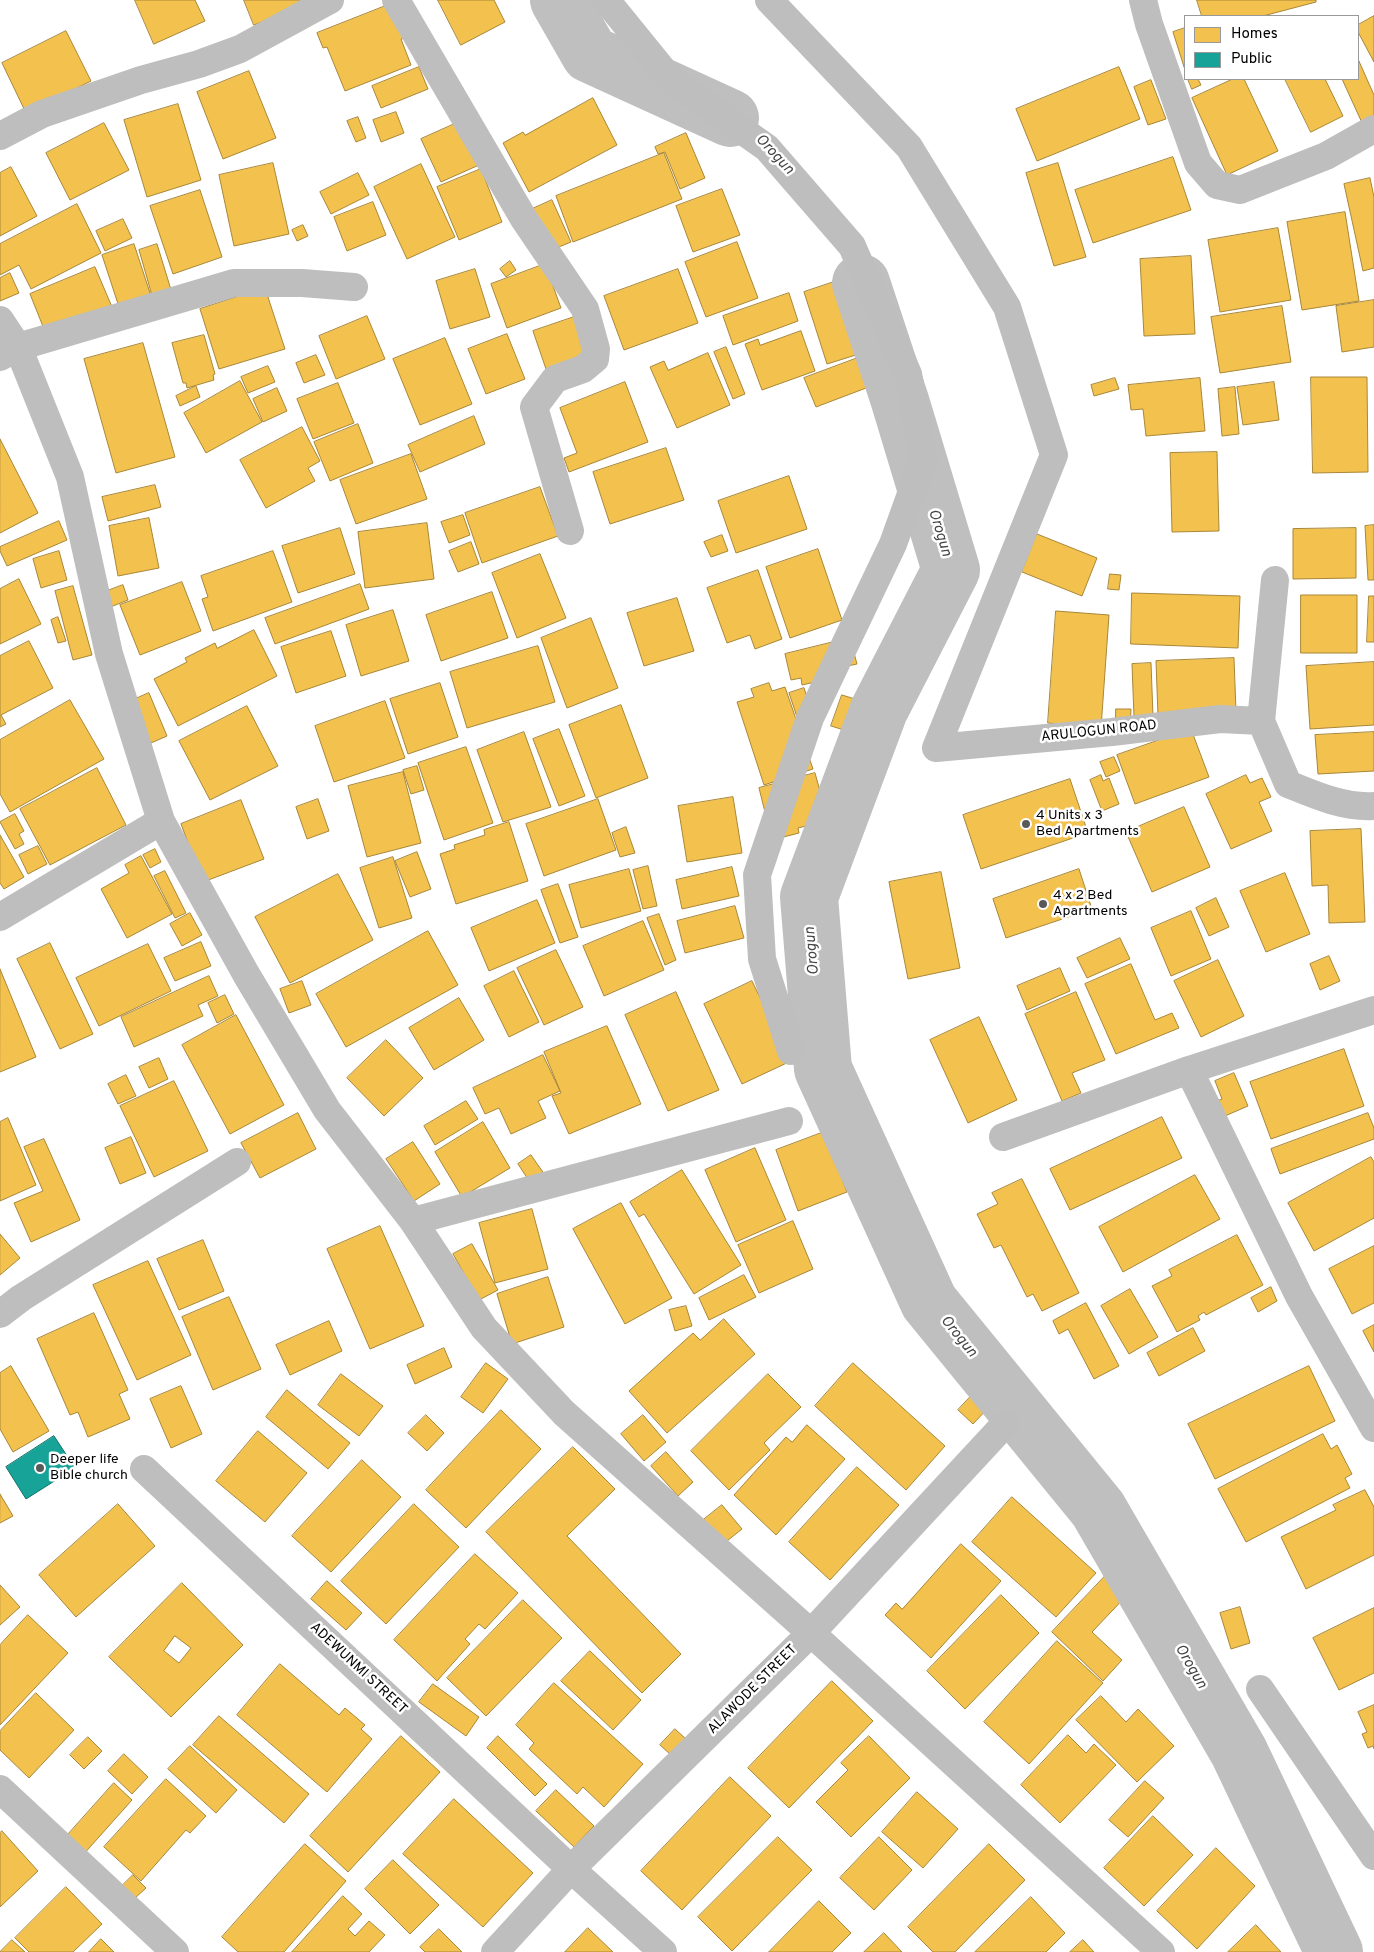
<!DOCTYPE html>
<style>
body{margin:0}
#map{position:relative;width:1374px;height:1952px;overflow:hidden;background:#fff;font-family:Overpass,sans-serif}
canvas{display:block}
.legend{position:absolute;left:1184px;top:15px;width:175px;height:65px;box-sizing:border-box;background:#fff;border:1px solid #999;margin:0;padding:6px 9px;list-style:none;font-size:15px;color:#000}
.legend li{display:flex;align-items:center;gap:10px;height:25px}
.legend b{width:25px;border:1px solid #999}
</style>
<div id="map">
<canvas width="1374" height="1952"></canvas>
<ul class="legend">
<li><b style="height:14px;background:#f2c14e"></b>Homes</li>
<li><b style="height:14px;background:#17a398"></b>Public</li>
</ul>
</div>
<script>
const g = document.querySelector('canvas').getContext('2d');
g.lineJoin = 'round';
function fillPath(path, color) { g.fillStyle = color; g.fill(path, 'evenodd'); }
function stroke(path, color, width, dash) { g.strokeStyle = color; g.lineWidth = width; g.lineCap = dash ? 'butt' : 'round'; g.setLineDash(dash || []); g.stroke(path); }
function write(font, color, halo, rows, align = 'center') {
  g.font = font + ' Overpass,sans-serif'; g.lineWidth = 5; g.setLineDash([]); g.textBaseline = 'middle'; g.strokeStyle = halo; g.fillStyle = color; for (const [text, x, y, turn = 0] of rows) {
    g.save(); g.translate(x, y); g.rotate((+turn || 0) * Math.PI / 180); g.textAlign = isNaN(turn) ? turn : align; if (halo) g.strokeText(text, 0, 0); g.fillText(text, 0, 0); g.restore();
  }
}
const homes = new Path2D(`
 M135 0H195L205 21 154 44Z
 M244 0H305L307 5 254 25Z
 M438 0H494L505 22 461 45Z
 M1197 0H1316V2L1263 16H1202Z
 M388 5 406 38 401 39 411 65 345 91 327 47 323 48 317 33Z
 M1374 16V62L1358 32V25Z
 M1185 28V70L1173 32Z
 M66 31 91 81 26 113 2 63Z
 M1358 59 1374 95V119L1363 125 1342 79H1358Z
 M419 67 428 89 381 108 372 86Z
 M1119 67 1140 119 1037 161 1016 109Z
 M249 71 276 138 223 159 197 92Z
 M1188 79H1198L1201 85 1192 89Z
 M1233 79H1244L1278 151 1227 175 1192 98Z
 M1285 79H1325L1343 116 1311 132Z
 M1151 80 1166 119 1148 125 1134 87Z
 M593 98 617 145 529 192 503 143 523 132 525 135Z
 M178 104 201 180 147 197 124 120Z
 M396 112 404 133 381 142 373 120Z
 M358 117 366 138 356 142 347 121Z
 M459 122 479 165 441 182 421 139Z
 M104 123 129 170 70 200 46 153Z
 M686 133 705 178 680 189 665 152 658 154 655 147Z
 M664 153 682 199 573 242 556 196Z
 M1173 157 1191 210 1093 243 1075 190Z
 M273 163 289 234 234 246 219 175Z
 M1058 163 1086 257 1054 266 1026 173Z
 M421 164 455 237 407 259 374 187Z
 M11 167 37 216 0 236V173Z
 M481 169 502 222 459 240 437 187Z
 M358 173 369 195 331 214 320 192Z
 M1370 178 1374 197V268L1363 271 1344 184Z
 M722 189 740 235 693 252 676 206Z
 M200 190 222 257 173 274 150 206Z
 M552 200 571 242 549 251 530 210Z
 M373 202 386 235 347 251 334 217Z
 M77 204 101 253 31 289 19 265 0 275V244Z
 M1345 212 1359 301 1302 310 1287 222Z
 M123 219 132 238 105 251 96 231Z
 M303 225 308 236 297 241 292 230Z
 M1278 228 1291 300 1220 312 1208 240Z
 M737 242 758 298 706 317 685 262Z
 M134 244 152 299 120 310 102 255Z
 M157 244 172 293 153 299 139 250Z
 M1191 256 1195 334 1144 336 1140 259Z
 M510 261 516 270 506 277 500 269Z
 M545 264 561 308 507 328 491 284Z
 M95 267 112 307 46 334 30 294Z
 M475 269 490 317 450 329 436 281Z
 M678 269 698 323 624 350 604 296Z
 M10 273 19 293 0 301V278Z
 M837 281 859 354 827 364 804 292Z
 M265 288 285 349 219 369 200 309Z
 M789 293 798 321 733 345 723 316Z
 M1374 300V347L1342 352 1336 306Z
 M1282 306 1291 362 1220 373 1211 317Z
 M367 316 385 359 336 379 319 336Z
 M577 316 592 360 548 375 533 331Z
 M801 331 815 371 762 390 745 344 758 339 760 345Z
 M507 334 525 379 486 394 468 349Z
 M204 335 215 374 213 375 214 380 187 388 186 383H183L172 343Z
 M445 338 472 404 420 425 393 359Z
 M143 343 175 457 116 473 84 359Z
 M726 347 745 394 733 399 714 352Z
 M708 353 730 405 677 428 650 367 664 361 668 370Z
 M316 355 325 375 304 383 296 363Z
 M863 356 874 385 816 407 804 378Z
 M268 366 275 382 248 393 241 377Z
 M1311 377H1367L1368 472 1313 473Z
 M1115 378 1119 389 1094 396 1091 385Z
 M1200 378 1205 431 1146 436 1143 409 1131 410 1128 385Z
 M240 381 262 422 206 453 184 413Z
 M625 382 648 442 569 472 564 458 577 453 560 408Z
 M1274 382 1279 420 1243 425 1237 387Z
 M338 383 354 423 313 439 297 399Z
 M196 386 200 397 180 406 176 396Z
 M1235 387 1239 434 1222 436 1218 389Z
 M277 388 287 411 263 422 253 399Z
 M474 416 485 444 420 472 408 445Z
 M358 424 373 463 330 481 314 442Z
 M302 427 320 461 308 468 315 481 266 508 240 460Z
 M0 439 38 513 0 533Z
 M666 448 684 500 610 524 593 472Z
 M1217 452 1219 531 1172 532 1170 453Z
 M411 454 427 499 356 524 340 480Z
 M789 476 807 529 736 553 718 501Z
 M155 485 161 507 108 521 102 497Z
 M540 487 558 536 482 563 465 513Z
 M463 515 470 535 449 543 441 522Z
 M149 518 159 568 118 576 109 526Z
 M59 521 67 540 7 566 0 551V547Z
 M427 523 434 579 365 588 358 532Z
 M1374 525V580H1368L1365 526Z
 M340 528 355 574 298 593 282 546Z
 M1356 528V578L1293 579V529Z
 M1037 534 1097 558 1082 596 1022 572Z
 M722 535 728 551 711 557 704 542Z
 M471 542 479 564 458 572 449 551Z
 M818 549 842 620 790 638 766 567Z
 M59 551 67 580 41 588 33 559Z
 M273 551 292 602 213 631 202 599 208 597 201 576Z
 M540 554 566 618 517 638 492 573Z
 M758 570 782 639 755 649 750 635 727 643 707 588Z
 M1110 574 1121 575 1119 590 1108 589Z
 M19 579 41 624 0 644V589Z
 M182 582 201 631 140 655 120 605Z
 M360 584 369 609 275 644 265 618Z
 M123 585 128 600 108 608 102 593Z
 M73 586 92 655 73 660 55 591Z
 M492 592 508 638 441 661 426 615Z
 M1132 593 1240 596 1238 648 1131 644Z
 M1301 595H1357V653H1301Z
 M1369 596H1374V642H1367Z
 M677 598 694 651 644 666 627 613Z
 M393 610 409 661 361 676 346 625Z
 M1056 611 1109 615 1101 728 1048 723Z
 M58 617 66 641 58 643 51 620Z
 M591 618 618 688 567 708 541 638Z
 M254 630 277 676 178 726 154 679 187 662 185 658 215 643 217 648Z
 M331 631 346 676 296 693 281 647Z
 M850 638 857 664 843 667 845 675 802 685 801 678 791 680 785 654Z
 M29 641 53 688 1 715 6 724 0 727V656Z
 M538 646 555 702 467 728 450 672Z
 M1234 658 1236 712 1158 716 1156 661Z
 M1374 662V725L1310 729 1306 666Z
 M1151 663 1153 716 1134 717 1132 664Z
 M440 683 458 737 408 754 390 699Z
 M769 683 772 691 785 687 813 769 764 785 737 702 754 697 751 689Z
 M804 688 815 720 800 726 789 693Z
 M149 693 167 736 151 743 133 700Z
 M842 695 855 699 844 730 831 726Z
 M70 700 104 759 10 812 0 794V740Z
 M385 701 405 758 334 782 315 726Z
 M621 705 648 778 596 798 569 725Z
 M247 706 278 766 210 800 179 741Z
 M1116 709H1131L1130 727H1116Z
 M559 729 585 796 559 806 533 739Z
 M1191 729 1209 777 1135 804 1117 755Z
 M524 732 551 807 503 822 477 750Z
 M1374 732V771L1318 774 1315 735Z
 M466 747 493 823 444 840 418 763Z
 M1114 757 1120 771 1106 777 1100 762Z
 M417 766 424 790 411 794 403 770Z
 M97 768 126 825 50 865 20 809Z
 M403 772 421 843 367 857 348 786Z
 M815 773 827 816 821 818 822 822 798 828 799 833 772 840 759 788Z
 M1101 775 1103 781 1109 778 1119 804 1102 811 1090 780Z
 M1246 775 1250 783 1262 778 1271 797 1259 802 1272 831 1231 849 1206 794Z
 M1070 779 1088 833 981 869 963 815Z
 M733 797 742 853 687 862 678 806Z
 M318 799 329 831 307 839 296 807Z
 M598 799 616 850 544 876 526 824Z
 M241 800 264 859 203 882 181 824Z
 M1184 807 1210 867 1152 892 1126 832Z
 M15 814 24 831 19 834 24 844 15 849 0 822Z
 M509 822 528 881 456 904 440 854 455 849 454 845 485 835 484 830Z
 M626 827 635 853 620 857 612 833Z
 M1361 829 1365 922 1329 923 1328 885 1312 886 1310 831Z
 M0 835 24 877 4 889 0 883Z
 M38 846 47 864 28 874 19 855Z
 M155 849 161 862 150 868 143 855Z
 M417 852 431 889 410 897 395 861Z
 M141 856 172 914 127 938 101 889 129 873 125 865Z
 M393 857 412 918 379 928 360 868Z
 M648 866 657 906 643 909 633 870Z
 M732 867 739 896 682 909 676 880Z
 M629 869 641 911 581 928 569 885Z
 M1079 869 1092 909 1006 938 993 899Z
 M165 871 186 913 175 918 154 876Z
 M941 872 960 968 908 979 889 882Z
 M1285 873 1310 934 1266 952 1240 891Z
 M338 874 373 940 290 983 255 917Z
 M558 884 578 937 560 943 541 890Z
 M1216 898 1229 927 1209 936 1196 908Z
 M537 900 555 943 489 971 471 928Z
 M735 906 744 938 685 953 677 921Z
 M1191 911 1211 959 1171 976 1151 928Z
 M190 913 202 935 182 946 170 924Z
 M659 914 676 960 665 965 647 918Z
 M643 921 664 970 604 996 583 946Z
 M428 931 458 985 346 1047 316 994Z
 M1120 938 1130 959 1087 978 1077 958Z
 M201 942 211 966 175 981 164 958Z
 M50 943 93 1034 60 1049 17 959Z
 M148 944 171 991 99 1026 76 978Z
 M556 950 583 1007 544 1025 517 968Z
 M1329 956 1340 981 1320 990 1310 964Z
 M1218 960 1244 1016 1201 1037 1174 981Z
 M1131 964 1155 1020 1172 1013 1179 1028 1116 1054 1085 984Z
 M1060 968 1070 991 1027 1010 1017 986Z
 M0 969 36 1057 0 1072Z
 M514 971 539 1022 509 1037 484 986Z
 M209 976 218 996 198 1005 203 1016 134 1047 121 1017Z
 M302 981 311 1005 289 1013 280 989Z
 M752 981 791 1061 742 1084 704 1004Z
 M676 992 719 1090 668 1111 625 1015Z
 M1076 992 1105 1060 1072 1073 1081 1093 1062 1101 1025 1014Z
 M225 995 234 1014 217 1023 208 1003Z
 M459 998 484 1040 434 1070 409 1028Z
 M236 1015 284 1105 230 1134 182 1045Z
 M979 1017 1017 1100 968 1123 930 1040Z
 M607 1026 641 1104 569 1134 552 1096 561 1093 544 1052Z
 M386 1040 423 1078 384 1116 347 1078Z
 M1344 1049 1364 1106 1271 1139 1250 1082Z
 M543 1055 560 1091 538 1101 546 1118 511 1134 499 1108 485 1114 473 1088Z
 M159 1058 168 1079 149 1088 139 1067Z
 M1234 1073 1248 1106 1218 1119 1212 1103 1222 1099 1215 1081Z
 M126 1075 136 1096 118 1104 108 1084Z
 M174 1081 208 1151 154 1177 120 1106Z
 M466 1101 478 1119 435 1145 424 1126Z
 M298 1113 316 1149 260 1178 241 1143Z
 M1368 1113 1374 1128V1139L1280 1174 1271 1149Z
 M1162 1117 1182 1158 1070 1210 1050 1169Z
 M8 1118 36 1185 0 1201V1122Z
 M483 1122 510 1168 462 1197 435 1152Z
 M824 1132 847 1192 798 1211 776 1150Z
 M131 1137 146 1173 120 1184 105 1148Z
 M44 1139 80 1220 31 1242 14 1203 43 1191 24 1147Z
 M413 1142 440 1184 414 1201 386 1159Z
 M755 1148 786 1220 736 1242 705 1170Z
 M531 1155 547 1178 533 1187 518 1164Z
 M1371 1157 1374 1162V1218L1314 1251 1288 1203Z
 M682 1170 741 1265 694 1294 644 1214 639 1217 630 1202Z
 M1195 1175 1220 1219 1123 1272 1099 1227Z
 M1022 1179 1079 1293 1042 1311 1033 1294 1027 1297 1001 1245 994 1248 977 1214 998 1204 992 1193Z
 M621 1203 672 1298 625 1324 573 1229Z
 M532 1209 548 1269 495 1283 479 1223Z
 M793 1221 813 1269 759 1293 738 1245Z
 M380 1226 424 1326 370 1349 327 1249Z
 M0 1234 20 1258 0 1275Z
 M1237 1235 1263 1285 1206 1315 1204 1312 1198 1316 1200 1320 1177 1332 1152 1286 1172 1276 1169 1270Z
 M203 1240 224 1291 179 1310 157 1259Z
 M472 1244 498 1290 479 1300 453 1254Z
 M1374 1246V1303L1352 1314 1329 1269Z
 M148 1261 191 1355 137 1380 93 1285Z
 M744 1275 756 1297 709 1320 699 1298Z
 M548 1277 564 1327 512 1344 497 1294Z
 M1271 1287 1277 1301 1258 1312 1251 1298Z
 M1130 1289 1158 1337 1129 1354 1101 1306Z
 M229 1297 261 1369 213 1390 182 1317Z
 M1086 1303 1119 1366 1094 1379 1068 1329 1059 1334 1053 1321Z
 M686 1306 692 1326 675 1331 669 1310Z
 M94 1313 128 1390 119 1394 130 1419 88 1437 78 1412 70 1415 37 1339Z
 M724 1319 755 1354 667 1433 629 1391 693 1333 700 1340Z
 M329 1321 342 1351 290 1375 276 1345Z
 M1374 1325V1352L1363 1331Z
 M1193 1328 1205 1351 1159 1376 1147 1353Z
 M444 1348 452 1367 415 1384 407 1365Z
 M486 1363 508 1379 483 1413 461 1397Z
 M853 1363 945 1446 906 1490 815 1406Z
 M11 1366 49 1431 13 1452 0 1429V1373Z
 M1309 1366 1335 1421 1215 1479 1188 1424Z
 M341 1374 383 1406 359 1436 318 1405Z
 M768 1374 801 1407 764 1443 770 1450 729 1490 691 1451Z
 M181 1386 202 1434 171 1448 150 1399Z
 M287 1390 350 1443 328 1469 266 1417Z
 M974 1393 989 1407 973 1424 958 1410Z
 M501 1410 541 1449 466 1528 426 1490Z
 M426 1415 444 1433 427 1451 408 1433Z
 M643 1415 666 1442 644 1461 621 1434Z
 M807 1425 845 1459 776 1535 734 1495 786 1437 792 1442Z
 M258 1431 307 1473 265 1522 216 1481Z
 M1323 1434 1331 1449 1337 1445 1352 1474 1345 1478 1350 1488 1246 1542 1218 1489Z
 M573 1447 615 1489 567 1536 681 1654 642 1693 486 1532Z
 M666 1452 693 1482 678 1496 651 1466Z
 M362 1460 401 1497 331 1572 292 1536Z
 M857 1467 899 1505 830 1580 789 1542Z
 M1365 1490 1374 1507V1555L1306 1589 1281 1537 1336 1510 1333 1505Z
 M0 1494 13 1516 0 1523Z
 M1012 1497 1096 1573 1056 1617 972 1542Z
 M118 1504 155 1546 76 1617 39 1575Z
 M414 1504 459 1547 386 1624 341 1581Z
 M722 1505 742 1529 722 1545 702 1521Z
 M961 1544 1001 1581 931 1658 885 1615 896 1603 902 1609Z
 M475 1554 518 1593 485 1629 479 1624 465 1639 470 1644 437 1681 394 1640Z
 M1108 1573 1129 1593 1092 1632 1122 1660 1103 1681 1052 1632Z
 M327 1581 362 1613 346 1630 311 1599Z
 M182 1583 243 1645 171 1717 109 1657ZM175 1636 191 1648 179 1663 164 1651Z
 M0 1585 20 1607 0 1625Z
 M1001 1595 1039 1633 965 1709 927 1671Z
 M523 1600 562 1638 486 1716 447 1678Z
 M1240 1607 1250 1643 1231 1649 1220 1613Z
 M1374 1608V1673L1339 1690 1313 1638Z
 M28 1615 68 1653 0 1725V1645Z
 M1057 1641 1103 1683 1029 1764 984 1722Z
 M590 1651 641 1700 613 1730 561 1681Z
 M280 1664 339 1715 345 1708 365 1725 361 1729 372 1739 327 1792 237 1715Z
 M832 1681 873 1721 789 1808 748 1768Z
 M554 1683 643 1764 604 1807 583 1787 577 1794 529 1749 534 1743 516 1725Z
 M433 1684 479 1717 466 1736 419 1702Z
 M36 1693 74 1730 29 1778 0 1750V1731Z
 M1101 1696 1126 1722 1138 1709 1174 1746 1137 1782 1076 1720Z
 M1374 1705V1749L1373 1746 1368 1748 1362 1734 1367 1732 1358 1712Z
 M219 1716 309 1794 284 1823 193 1745Z
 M675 1729 686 1739 671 1755 660 1745Z
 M1068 1735 1086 1753 1094 1744 1116 1765 1060 1823 1021 1785Z
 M401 1736 440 1772 348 1872 310 1836Z
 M498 1736 547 1784 535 1796 487 1748Z
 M869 1736 910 1778 851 1837 816 1802 848 1770 841 1763Z
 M88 1737 102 1751 84 1769 70 1755Z
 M190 1746 237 1790 216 1813 168 1769Z
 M124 1754 148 1777 132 1794 108 1771Z
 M730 1777 771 1816 682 1910 641 1871Z
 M166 1779 206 1816 190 1833 186 1830 141 1881 104 1847Z
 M1145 1781 1164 1798 1128 1837 1109 1820Z
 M114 1783 132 1800 82 1856 64 1839Z
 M556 1790 594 1826 574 1847 536 1811Z
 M917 1792 958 1829 923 1868 882 1832Z
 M454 1799 533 1873 483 1927 403 1854Z
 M1153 1816 1193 1855 1144 1906 1104 1868Z
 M2 1831 38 1871 0 1907V1833Z
 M778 1837 812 1870 732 1951 698 1917Z
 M879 1837 912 1870 874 1910 840 1878Z
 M305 1844 346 1881 284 1952H238L222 1937Z
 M989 1844 1025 1880 955 1952H933L908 1927Z
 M1216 1848 1255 1886 1197 1949 1157 1911Z
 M393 1860 439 1905 410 1934 365 1889Z
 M133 1875 146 1888 134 1899 122 1886Z
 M66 1887 102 1924 73 1952H29L15 1938Z
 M343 1896 362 1914 348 1929 355 1936 369 1921 385 1935 369 1952H292Z
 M1031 1897 1065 1933 1046 1952H975Z
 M819 1901 851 1933 832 1952H769Z
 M1256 1925 1281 1952H1228Z
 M588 1928 613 1952H565Z
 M439 1929 462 1952H425L420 1947Z
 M884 1933 902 1952H864Z
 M101 1939 114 1952H89Z
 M12 1940 25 1952H0Z
 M1083 1940 1094 1952H1070Z`);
const public = new Path2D(`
 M54 1436 75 1468 26 1499 6 1467Z`);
const river = new Path2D(`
 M559 0 590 54 730 118
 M861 283 900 401 951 570 879 710 809 897 823 1069 929 1302 1098 1509 1239 1752 1334 1952`);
const street = new Path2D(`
 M396 0 524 219 585 309 596 349 595 359 583 369 555 379 534 407 570 531
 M606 0 671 80 767 148 852 246 908 374 924 458 893 544 810 718 757 875 762 959 791 1051
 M769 0 909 147 1007 307 1054 455 936 748 1112 732 1220 719 1261 721
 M1143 0 1149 24 1198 163 1217 185 1240 190 1326 156 1374 129
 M0 136 42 114 141 80 199 64 240 49 330 0
 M0 320 18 347 70 477 109 654 161 821 246 974 327 1110 413 1221 484 1328 564 1413 811 1633 1161 1952
 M0 357 18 347 234 283H302L354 287
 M1275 580 1261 721 1288 784C1315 795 1344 808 1374 806
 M0 917 161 821
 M1189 1070 1299 1296 1374 1428
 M1003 1137 1189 1070 1374 1010
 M413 1221 789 1121
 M0 1314 21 1298 237 1162
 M144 1469 571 1869 663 1952
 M1260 1689 1374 1856
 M0 1789 175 1952
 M495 1952 571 1869 811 1633 1005 1424`);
const markers = [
 [1026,824,5,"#595959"],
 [1043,904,5,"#595959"],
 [40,1468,5,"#595959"]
];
const streetNames = [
 ["ARULOGUN ROAD",1099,732,-6],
 ["ADEWUNMI STREET",358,1669,43],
 ["ALAWODE STREET",753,1690,-45]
];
const poiNames = [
 ["4 Units x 3",1036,816],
 ["Bed Apartments",1036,832],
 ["4 x 2 Bed",1053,896],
 ["Apartments",1053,912],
 ["Deeper life",50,1460],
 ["Bible church",50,1476]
];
const waterNames = [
 ["Orogun",774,155,47],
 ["Orogun",939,533,73],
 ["Orogun",813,951,-95],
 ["Orogun",958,1337,51],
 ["Orogun",1190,1667,60]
];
fillPath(homes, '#f2c14e');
stroke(homes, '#a98737', 1);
fillPath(public, '#17a398');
stroke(public, '#10726a', 1);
stroke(river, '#bfbfbf', 58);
stroke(street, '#bebebe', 28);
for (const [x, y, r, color] of markers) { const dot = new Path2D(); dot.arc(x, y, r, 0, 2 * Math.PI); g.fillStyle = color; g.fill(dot); stroke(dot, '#fff', 2); }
write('14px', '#000', '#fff', streetNames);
write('14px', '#000', '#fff', poiNames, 'left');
write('italic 15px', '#444', '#fff', waterNames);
</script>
